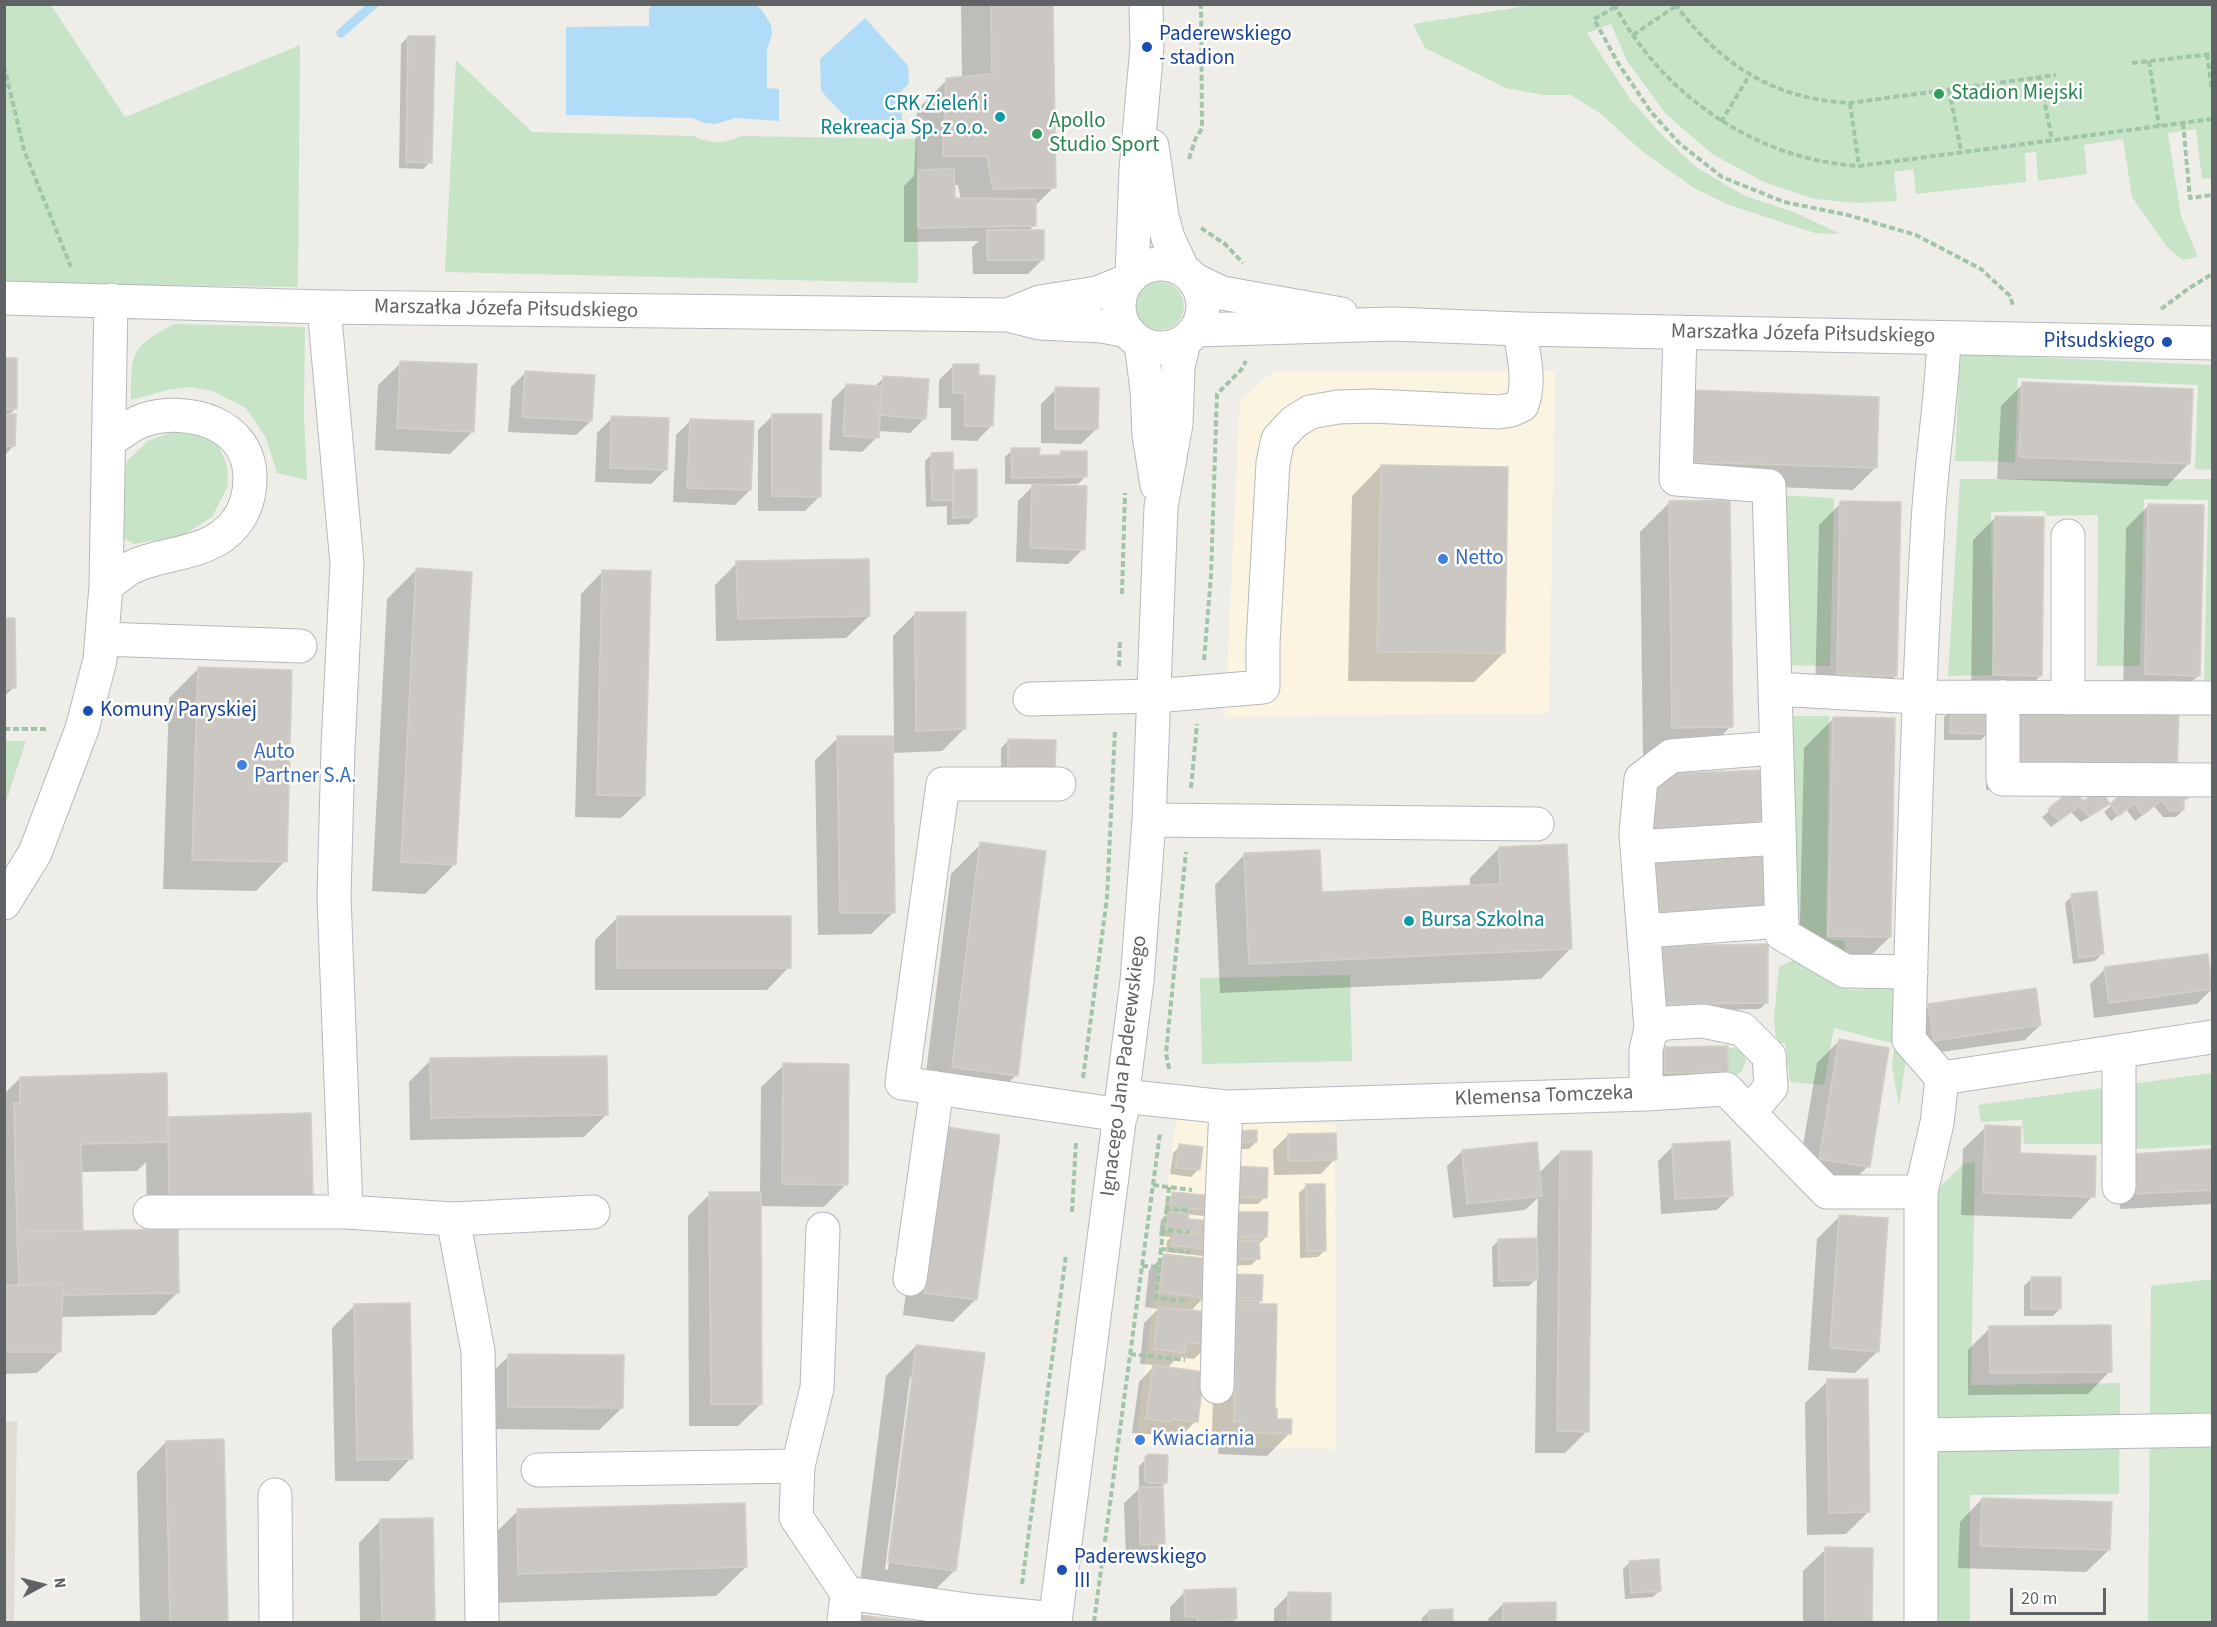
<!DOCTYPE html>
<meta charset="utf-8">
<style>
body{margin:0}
#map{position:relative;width:2217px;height:1627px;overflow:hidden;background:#efede8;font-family:"Source Sans 3",sans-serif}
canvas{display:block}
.frame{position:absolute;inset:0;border:6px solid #5f6366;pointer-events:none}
.north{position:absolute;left:12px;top:1555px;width:60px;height:60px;-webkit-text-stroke:4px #fff;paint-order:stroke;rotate:83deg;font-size:16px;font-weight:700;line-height:24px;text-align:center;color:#5f6366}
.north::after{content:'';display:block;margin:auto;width:21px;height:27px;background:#5f6366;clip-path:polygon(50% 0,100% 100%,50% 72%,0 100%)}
.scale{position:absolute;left:2010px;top:1588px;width:96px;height:27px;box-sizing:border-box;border:3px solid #5f6366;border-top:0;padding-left:8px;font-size:18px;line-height:21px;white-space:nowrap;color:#5f6366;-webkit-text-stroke:4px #fff;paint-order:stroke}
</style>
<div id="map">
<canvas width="2217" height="1627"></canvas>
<div class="frame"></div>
<div class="north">N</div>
<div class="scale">20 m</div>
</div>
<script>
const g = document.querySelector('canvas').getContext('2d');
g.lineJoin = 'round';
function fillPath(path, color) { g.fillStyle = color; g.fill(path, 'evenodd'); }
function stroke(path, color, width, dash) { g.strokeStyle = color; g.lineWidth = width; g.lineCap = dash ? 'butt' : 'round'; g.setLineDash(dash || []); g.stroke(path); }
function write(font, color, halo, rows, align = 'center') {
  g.font = font + ' "Source Sans 3",sans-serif'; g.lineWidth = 5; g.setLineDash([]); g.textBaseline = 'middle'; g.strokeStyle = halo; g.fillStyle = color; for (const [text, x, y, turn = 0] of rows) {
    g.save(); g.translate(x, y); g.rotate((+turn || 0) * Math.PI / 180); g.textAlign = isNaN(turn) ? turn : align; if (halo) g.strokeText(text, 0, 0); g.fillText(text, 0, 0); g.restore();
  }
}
const commercial = new Path2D(`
 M1555 371 1549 713 1225 717 1240 400 1273 372Z
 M1176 1120 1335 1124 1336 1449 1135 1446Z`);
const education = new Path2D(`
 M17 1421 14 1622H5V1422Z`);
const green = new Path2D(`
 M1538 4 2212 5V178L2202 179 2196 129 2168 133 2181 216 2198 257 2183 260 2167 247 2132 197 2123 139 2084 145 2087 174 2038 181 2036 152 2025 153 2026 182 1916 194 1913 169 1894 172 1897 201 1859 203 1814 199 1764 182 1712 154 1666 114 1627 61 1611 24 1587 33 1630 99 1663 136 1696 167 1745 196 1794 212 1840 234 1815 233 1729 205 1694 188 1642 151 1601 114 1571 95H1543L1506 88 1425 48 1413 24Z
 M5 5H51L125 117 300 45 298 287 5 283Z
 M456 60 532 132 693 136C711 144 724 144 741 136L917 139 918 283 445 272Z
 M1136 306a24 24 0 1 1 48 0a24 24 0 1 1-48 0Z
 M174 324 305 327 304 415 307 480 277 473 266 438 246 408 212 391 190 387 167 390 131 400C132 352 129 348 174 324Z
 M1960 354 2212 365V470L2195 469 2198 385 2018 378 2015 462 1955 461Z
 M176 431 198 433 218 443 227 466 228 486 212 517 182 536 134 544 120 536 126 462 149 440Z
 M1960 479H2212V684H2204L2208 500 2144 499 2140 666H2097L2098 515 2047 516 2045 511 1991 512 1993 675 1948 676Z
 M1780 495 1834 498 1830 666 1782 665Z
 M1783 716H1829L1826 939 1845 941 1844 965 1786 929Z
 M5 741H26L5 805 4 741Z
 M1795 959 1825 980 1852 990 1905 986 1906 1060 1899 1106 1892 1066 1895 1044 1834 1028 1824 1085 1790 1082 1785 1043H1776L1774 1017 1779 967Z
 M1350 975 1352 1061 1202 1064 1200 978Z
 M1725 1047 1742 1050 1746 1061 1741 1072 1726 1081Z
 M2212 1073V1145L2103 1151 2102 1144H2024L2022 1120 1981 1122 1978 1105Z
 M1975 1162 1971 1385 2120 1383 2119 1494 1970 1495V1622H1929V1198L1963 1164Z
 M2212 1279V1622H2148L2151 1286Z`);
const water = new Path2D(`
 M653 5 754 4 762 10 771 25 772 34 767 50V88L779 89V121L735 118 715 124 704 123 693 118 566 115V27L649 26V9Z
 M865 18 908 66 909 84 901 91 902 120H849L821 91 820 59Z`);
const shadow = new Path2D(`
 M961 4H1052L1054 187 1034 207V225L1028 232 1043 259 1028 274H973L972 247 979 241 904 242V186L914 176 917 110 947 80 962 78ZM953 185H958L961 200H953Z
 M408 37 430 162 423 169 399 168 401 44Z
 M4 359 15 409 8 416 14 445 7 453H4Z
 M401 363 473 431 450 454 375 450 378 385Z
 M954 365 977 377 991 426 977 441 951 440V408H939V380Z
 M526 372 591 421 576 435 508 432 511 387Z
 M884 378 925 418 910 433 878 431 877 437 862 452 829 450 832 400 847 385 874 387Z
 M2023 384 2189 463 2167 486 1997 479 2001 406Z
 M1056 389 1096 429 1081 444 1041 443V404Z
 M1672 414 1876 467 1853 490 1669 483Z
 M773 415 820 496 805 511H758V430Z
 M612 418 666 469 651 484 595 482 597 433Z
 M691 420 750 490 735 505 673 502 676 435Z
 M1012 450 1038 457H1057L1061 452 1086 476 1078 484H1054L1083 549 1068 564 1016 562 1018 501 1035 484H1005V457Z
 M932 454 952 471 976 517 969 524 947 525V506L926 507 925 461Z
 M1381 466 1504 653 1474 682 1348 681 1352 496Z
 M1670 502 1731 726 1702 756 1643 757 1640 532Z
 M1841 503 1896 675 1873 698 1815 697 1819 525Z
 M2149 505 2199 675 2176 697 2123 696 2126 528Z
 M1996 517 2041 675 2018 698 1971 697 1973 540Z
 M737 563 869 616 846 638 716 641 715 585Z
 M416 570 455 864 425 894 372 891 387 599Z
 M603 571 644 796 621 818 575 817 581 594Z
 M916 613 964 729 942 751 892 753 894 912 871 934 818 935 815 760 838 738 894 737 893 636Z
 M4 620 14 687 4 697Z
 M198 669 285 861 256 891 163 889 169 698Z
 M1951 710 2157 791 2164 799 2190 795 2182 803 2183 810 2176 817H2163L2154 806 2135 821 2126 809 2111 821 2104 812 2123 795 2102 794 2108 804 2101 810 2081 822 2071 812 2051 827 2042 817 2070 793 1986 790 1988 733 1981 740H1944V717ZM2075 793 2095 794 2083 804ZM2133 795H2143L2137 800Z
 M1834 718 1890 937 1860 966 1799 965 1804 748Z
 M1008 741H1054L1001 775V748Z
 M981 844 1016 1075 986 1105 923 1096 951 874Z
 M1499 848 1570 949 1541 979 1220 993 1215 885 1244 855 1320 893 1470 887V878Z
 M2072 896 2102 954 2095 961 2073 964 2065 903Z
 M618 917 789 967 767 990H595V940Z
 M1649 954 1767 1002 1760 1009 1650 1011Z
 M2105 969 2212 989 2197 1004 2094 1018 2090 984Z
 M1929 1006 2040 1025 2025 1040 1920 1055 1914 1021Z
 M1839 1041 1868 1166 1846 1189 1797 1181 1817 1063Z
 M1665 1048 1727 1071 1720 1078 1658 1079V1055Z
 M431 1060 606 1115 584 1137 410 1140 409 1082Z
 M784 1065 846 1184 824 1207 759 1206 761 1404 738 1426H689L688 1216 710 1194 760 1193 761 1087Z
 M20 1078 166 1121 168 1118 309 1115 147 1221 146 1162 137 1171 80 1172 81 1230 178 1292 155 1315 61 1317 60 1351 37 1373 4 1374V1094Z
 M1986 1127 2019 1154 2093 1196 2071 1219 1961 1215 1963 1149Z
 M1288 1135 1335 1159 1321 1174 1274 1175 1273 1150Z
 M1228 1139 1256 1142 1249 1149H1228Z
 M1180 1146 1198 1170 1191 1177 1170 1174 1173 1153Z
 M1673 1146 1732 1195 1717 1210 1661 1214 1658 1161Z
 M925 1151 976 1299 953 1322 903 1315Z
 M1462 1151 1538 1174 1560 1152 1587 1431 1565 1453H1535L1537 1278 1529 1286 1493 1287 1492 1247 1499 1240 1537 1239 1538 1198 1525 1210 1453 1218 1447 1166Z
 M2212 1151V1204L2120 1209 2118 1170 2133 1155Z
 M1227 1177 1265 1197 1258 1204H1227Z
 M1306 1186 1325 1250 1318 1257 1300 1258 1299 1193Z
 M1173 1194 1210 1209 1203 1216 1187 1214V1221L1210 1223 1211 1249 1203 1256 1166 1252 1167 1241 1171 1237 1159 1236 1161 1220 1166 1215 1164 1214 1166 1201Z
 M1839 1217 1878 1351 1855 1373 1808 1370 1817 1239Z
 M1229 1221 1266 1237 1259 1244 1258 1258 1251 1265 1224 1266Z
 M1164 1255 1204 1297 1190 1312 1209 1344 1194 1359 1178 1357 1167 1368 1196 1421 1181 1436 1132 1433 1139 1382 1155 1365 1140 1364 1144 1323 1158 1309 1145 1307 1149 1270Z
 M2031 1279 2060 1309 2053 1316H2024V1286Z
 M1228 1282 1261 1301 1256 1305 1275 1420 1289 1434 1267 1456 1218 1454 1219 1443H1212L1214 1328Z
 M355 1305 411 1458 389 1481H335L332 1328Z
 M1990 1328 2110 1371 2088 1394 1968 1395V1350Z
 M916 1346 955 1570 925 1600 859 1591 886 1376ZM910 1377H913L888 1570 885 1569Z
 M509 1356 622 1408 599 1430 486 1429V1378Z
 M1828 1381 1868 1512 1846 1534 1807 1535 1805 1403Z
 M222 1441 226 1622H140L137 1472 166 1442Z
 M1149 1456 1166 1483 1161 1487 1163 1544 1148 1559H1126L1124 1503 1139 1489V1466Z
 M1982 1499 2109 1550 2086 1572 1958 1568 1960 1522Z
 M518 1511 746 1567 716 1596 489 1603 488 1540Z
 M381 1520H432L433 1622H360L359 1543Z
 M1826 1549H1872L1871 1622H1803V1571Z
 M1630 1562 1660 1590 1653 1597 1625 1599 1623 1569Z
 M1185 1592 1235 1619 1232 1622H1170V1607Z
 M1289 1594H1330V1622H1274V1609Z
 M1503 1604H1554V1622H1489L1488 1619Z
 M1429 1611H1451V1622H1422V1618Z
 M860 1616 907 1622H853Z`);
const stream = new Path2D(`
 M341 33 374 4`);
const building = new Path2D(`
 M991 4H1053L1056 188 993 189 987 156H943L946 78 992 74Z
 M408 36H435L432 163 406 162Z
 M954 169 955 198 1036 199V226L918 228V170Z
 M987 230H1044V260H987Z
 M4 358H17V409H4Z
 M400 361 477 364 474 432 397 428Z
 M953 364H979V375L995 376 993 426H965V393H953Z
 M525 371 595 375 592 421 522 417Z
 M883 376 929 379 926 419 880 415Z
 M2022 382 2193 389 2190 464 2019 457Z
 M846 384 881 386 879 438 843 436Z
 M1055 387 1099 388 1098 429H1055Z
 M1693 390 1879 397 1877 468 1691 462Z
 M4 414H16L15 446H4Z
 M772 414H822L821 497 772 496Z
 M611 416 669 418 667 470 610 468Z
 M690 419 754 421 751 490 687 488Z
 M1011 448H1040L1039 455H1061V451H1087V477L1012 478Z
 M953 452 954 500H932L931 453Z
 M1381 465 1508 467 1505 653 1377 652Z
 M977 469V517L953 518V470Z
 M1032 484 1087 486 1085 550 1030 548Z
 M1730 500 1733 727 1672 728 1669 501Z
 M1840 501 1901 502 1897 676 1837 675Z
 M2148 504 2204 505 2200 676 2145 674Z
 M1995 516 2044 517 2042 676 1993 675Z
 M869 559 870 616 738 619 736 561Z
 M416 568 472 572 456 865 401 862Z
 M602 570 651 571 645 796 597 795Z
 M915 612H966V729L916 731Z
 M4 618H15L16 688H4Z
 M198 667 292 670 287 862 192 860Z
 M2010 703 2179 709 2177 774 2008 768Z
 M1951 709H1990L1989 734 1950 733Z
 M1833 717 1895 718 1891 937 1828 936Z
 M837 736H893L895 913H840Z
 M1008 739 1056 740 1055 769 1008 768Z
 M1766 770 1768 826 1652 830 1650 774Z
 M2182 783 2192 795 2184 801V810L2170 811 2162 800 2143 815 2134 803 2119 816 2110 804 2129 787 2137 798 2155 785 2164 797Z
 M2073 788 2083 801 2100 788 2110 804 2089 816 2079 806 2059 821 2048 809Z
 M980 842 1046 851 1018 1076 952 1067Z
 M1567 844 1572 949 1249 964 1244 853 1320 850 1322 892 1500 884 1499 847Z
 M1766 856 1769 909 1650 916 1647 863Z
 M2097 891 2104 954 2079 958 2071 894Z
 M617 916H791V968H617Z
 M1768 944V1003L1656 1004V946Z
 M2208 954 2212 989 2109 1003 2104 967Z
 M2036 988 2041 1025 1934 1041 1928 1004Z
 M1839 1039 1889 1048 1870 1167 1819 1159Z
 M1728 1046V1072L1665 1073V1047Z
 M607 1056 608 1115 431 1118 430 1058Z
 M783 1063 849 1064 848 1185 782 1184Z
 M167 1073 168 1142 81 1144 83 1231 17 1232 14 1103H20V1077Z
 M311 1113 313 1196 169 1200 168 1117Z
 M1985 1125 2021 1127 2020 1153 2096 1156 2095 1197 1983 1193Z
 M947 1127 1000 1135 977 1300 924 1293Z
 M1257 1130V1142L1234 1143V1131Z
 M1336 1133 1337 1160 1288 1161V1134Z
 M1730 1141 1733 1196 1675 1199 1672 1144Z
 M1537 1142 1542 1196 1467 1204 1462 1150Z
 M1179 1144 1203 1147 1200 1170 1176 1168Z
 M2212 1149V1190L2134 1194 2132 1154Z
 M1560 1151H1592L1589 1432 1557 1431Z
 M1237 1166 1268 1168 1267 1198 1234 1197Z
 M1306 1184H1325L1326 1251H1307Z
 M709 1192H761L762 1404H711Z
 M1172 1192 1213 1196 1212 1210 1170 1208Z
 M1167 1212 1189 1213 1188 1219 1212 1221 1211 1233 1166 1230Z
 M1236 1212H1268L1267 1237H1234Z
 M1839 1215 1888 1218 1879 1352 1830 1348Z
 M178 1229 179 1293 63 1295V1284L19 1285 17 1232Z
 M1174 1232 1214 1236 1212 1250 1172 1245Z
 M1537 1238 1538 1280 1499 1281 1498 1239Z
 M1259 1240 1260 1259 1231 1260 1230 1241Z
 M1164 1254 1210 1259 1206 1298 1159 1292Z
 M1234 1274 1263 1275 1262 1301H1233Z
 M2031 1277H2061V1309H2031Z
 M63 1284 61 1352H4V1285Z
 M410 1303 413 1459 357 1460 354 1304Z
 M1236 1304H1277L1275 1408H1277V1419H1292L1291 1434 1240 1432V1421H1234Z
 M1158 1307 1209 1312 1210 1345 1187 1342 1185 1353 1154 1349Z
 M2111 1325 2112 1372 1990 1373 1989 1326Z
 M916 1345 985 1353 956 1571 888 1562Z
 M508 1354 624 1355 623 1408 508 1407Z
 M1153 1365 1204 1372 1198 1422 1172 1419 1171 1422 1146 1419Z
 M1827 1379H1868L1870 1512 1829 1513Z
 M224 1439 228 1622H170L166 1441Z
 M1148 1454 1168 1455 1167 1483H1148L1145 1481V1457Z
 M1139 1487H1163L1165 1544 1140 1545Z
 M1982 1498 2112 1502 2110 1550 1980 1546Z
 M745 1503 747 1567 518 1574 517 1509Z
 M433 1518 435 1622H382L380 1519Z
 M1825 1547 1873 1548 1872 1622H1825Z
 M1659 1559 1661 1591 1631 1593 1629 1561Z
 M1236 1588 1237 1619 1221 1620V1622H1197V1617H1185L1184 1590Z
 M1288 1592 1331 1593V1622H1288Z
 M1556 1602V1622H1503V1603Z
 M1453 1609V1622H1429V1610Z
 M859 1615 918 1622H858Z`);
const path = new Path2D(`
 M1614 4C1662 95 1756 160 1859 166L2212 119
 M1675 4C1721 65 1773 99 1850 103L2056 75
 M1615 7 1594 19 1618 63 1651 112 1679 143 1722 177 1784 202 1848 215 1916 235 1981 269 2010 296 2013 306
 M1633 35 1676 6
 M2207 54 2212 91
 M2149 61 2159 126
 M2132 63 2212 54
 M4 66 24 150 71 267
 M2040 78 2052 140
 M1949 90 1961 151
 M1850 103 1859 166
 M1721 122 1749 76
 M2183 123 2190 198 2212 195
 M1189 159 1195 140 1202 128 1201 4
 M1201 228 1225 244 1243 263
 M2161 309 2188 289 2212 274
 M1122 594 1125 493
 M1204 660 1211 576 1217 394 1241 370 1246 361
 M1119 666 1120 640
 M4 729H49
 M1191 788 1197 724
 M1169 1069 1166 1053 1186 852
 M1083 1078 1107 898 1115 730
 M1153 1185 1192 1190
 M1169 1187 1167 1208 1191 1211
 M1167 1208 1163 1230 1189 1232
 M1072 1212 1076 1142
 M1163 1230 1161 1249 1190 1252
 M1161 1249 1156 1298 1187 1301
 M1142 1266 1159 1267
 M1130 1354 1185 1360
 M1022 1584 1066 1255
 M1094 1622 1160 1133`);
const minor = new Path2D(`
 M1152 146 1162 216 1168 238 1182 268
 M1119 306a42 42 0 1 1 84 0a42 42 0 1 1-84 0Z
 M1132 275 1136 170 1147 47 1146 4
 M1195 280 1222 293 1341 314
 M4 298 324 307 1008 315 1040 323 1102 326 1128 331
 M324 307 347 564 338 748 334 896 346 1212
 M1008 315 1040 302 1097 293 1127 281
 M1196 330 1393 324 1520 329 2212 343
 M1680 332 1676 479 1769 486 1775 689 1918 697 2212 698
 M1141 343 1147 390 1149 435 1157 485
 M2068 536V698
 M106 586C114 580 123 572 132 567 165 551 209 556 235 524 246 510 250 495 250 478 250 423 188 406 144 420 131 424 120 434 109 441
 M102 639 300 646
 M1775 689 1782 934 1845 971 1911 972
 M2003 697V779L2212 780
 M1030 699 1154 696 1263 687V643L1273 463 1278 439 1294 422 1310 412 1338 407 1372 406 1499 412 1511 410 1522 405C1531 381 1523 354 1520 329
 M1059 784H943L902 1083 1121 1115
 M1149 820 1537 824
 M1637 847 1779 838
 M4 903 35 853 82 729 100 660 106 586 111 300
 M1644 931 1782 921
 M1651 1029 1636 834 1641 779 1671 756 1775 748
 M1942 1078 1909 1040C1913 868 1918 695 1928 523 1931 461 1942 400 1944 338
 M1646 1094V1050L1651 1029 1666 1023 1703 1021 1742 1029 1769 1056 1771 1087 1749 1113
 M1123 1096 1226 1107 1646 1094 1726 1089 1827 1192H1921
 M2119 1187V1051
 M150 1212H346L453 1219 478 1351 482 1622
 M453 1219 593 1212
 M823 1229 817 1388 798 1466 796 1517 847 1593
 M910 1279 937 1088
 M1217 1387 1221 1226 1226 1107
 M1921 1435 2212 1430
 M538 1470 798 1466
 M275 1495 276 1622
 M844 1622 847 1593 974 1611
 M972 1622 974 1611 1055 1619
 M1055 1622 1137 981 1149 820 1161 507 1176 424 1178 367 1184 342
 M1921 1622V1192L1937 1123 1942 1078 2212 1037`);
const markers = [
 [1147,47,6,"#1a4fb4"],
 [1939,94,6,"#2e9e5b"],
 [1000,117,6,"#0f9aa8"],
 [1037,134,6,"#2e9e5b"],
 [2167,342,6,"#1a4fb4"],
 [1443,559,6,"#3f7fe0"],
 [88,711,6,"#1a4fb4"],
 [242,765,6,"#3f7fe0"],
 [1409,921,6,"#0f9aa8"],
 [1140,1440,6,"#3f7fe0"],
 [1062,1570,6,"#1a4fb4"]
];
const transitNames = [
 ["Paderewskiego",1159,35],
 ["- stadion",1159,59],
 ["Piłsudskiego",2155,342,"right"],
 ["Komuny Paryskiej",100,711],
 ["Paderewskiego",1074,1558],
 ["III",1074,1582]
];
const leisureNames = [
 ["Stadion Miejski",1951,94],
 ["Apollo",1049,122],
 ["Studio Sport",1049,146]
];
const cultureNames = [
 ["CRK Zieleń i",988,105],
 ["Rekreacja Sp. z o.o.",988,129],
 ["Bursa Szkolna",1421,921,"left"]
];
const streetNames = [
 ["Marszałka Józefa Piłsudskiego",506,310,1],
 ["Marszałka Józefa Piłsudskiego",1803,335,1],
 ["Ignacego Jana Paderewskiego",1125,1066,-83],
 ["Klemensa Tomczeka",1544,1097,-2]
];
const shopNames = [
 ["Netto",1455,559],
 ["Auto",254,753],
 ["Partner S.A.",254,777],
 ["Kwiaciarnia",1152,1440]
];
fillPath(commercial, '#fbf4e1');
fillPath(education, '#dfdcd6');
fillPath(green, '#c8e4c7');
fillPath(water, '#b0dcf7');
fillPath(shadow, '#0003');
stroke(stream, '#b0dcf7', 9);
fillPath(building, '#cbc8c4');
stroke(building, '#d4cfc6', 1.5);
stroke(minor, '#b5b8bb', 35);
stroke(path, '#a0c5a9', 4, [6, 3]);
stroke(minor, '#fff', 33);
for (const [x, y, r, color] of markers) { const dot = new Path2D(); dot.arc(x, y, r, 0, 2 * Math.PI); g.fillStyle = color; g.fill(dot); stroke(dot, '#fff', 2); }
write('21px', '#164399', '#fff', transitNames, 'left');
write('21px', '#27864d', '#fff', leisureNames, 'left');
write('21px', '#0d838f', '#fff', cultureNames, 'right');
write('21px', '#5f6366', '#fff', streetNames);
write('21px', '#366cbe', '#fff', shopNames, 'left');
</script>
